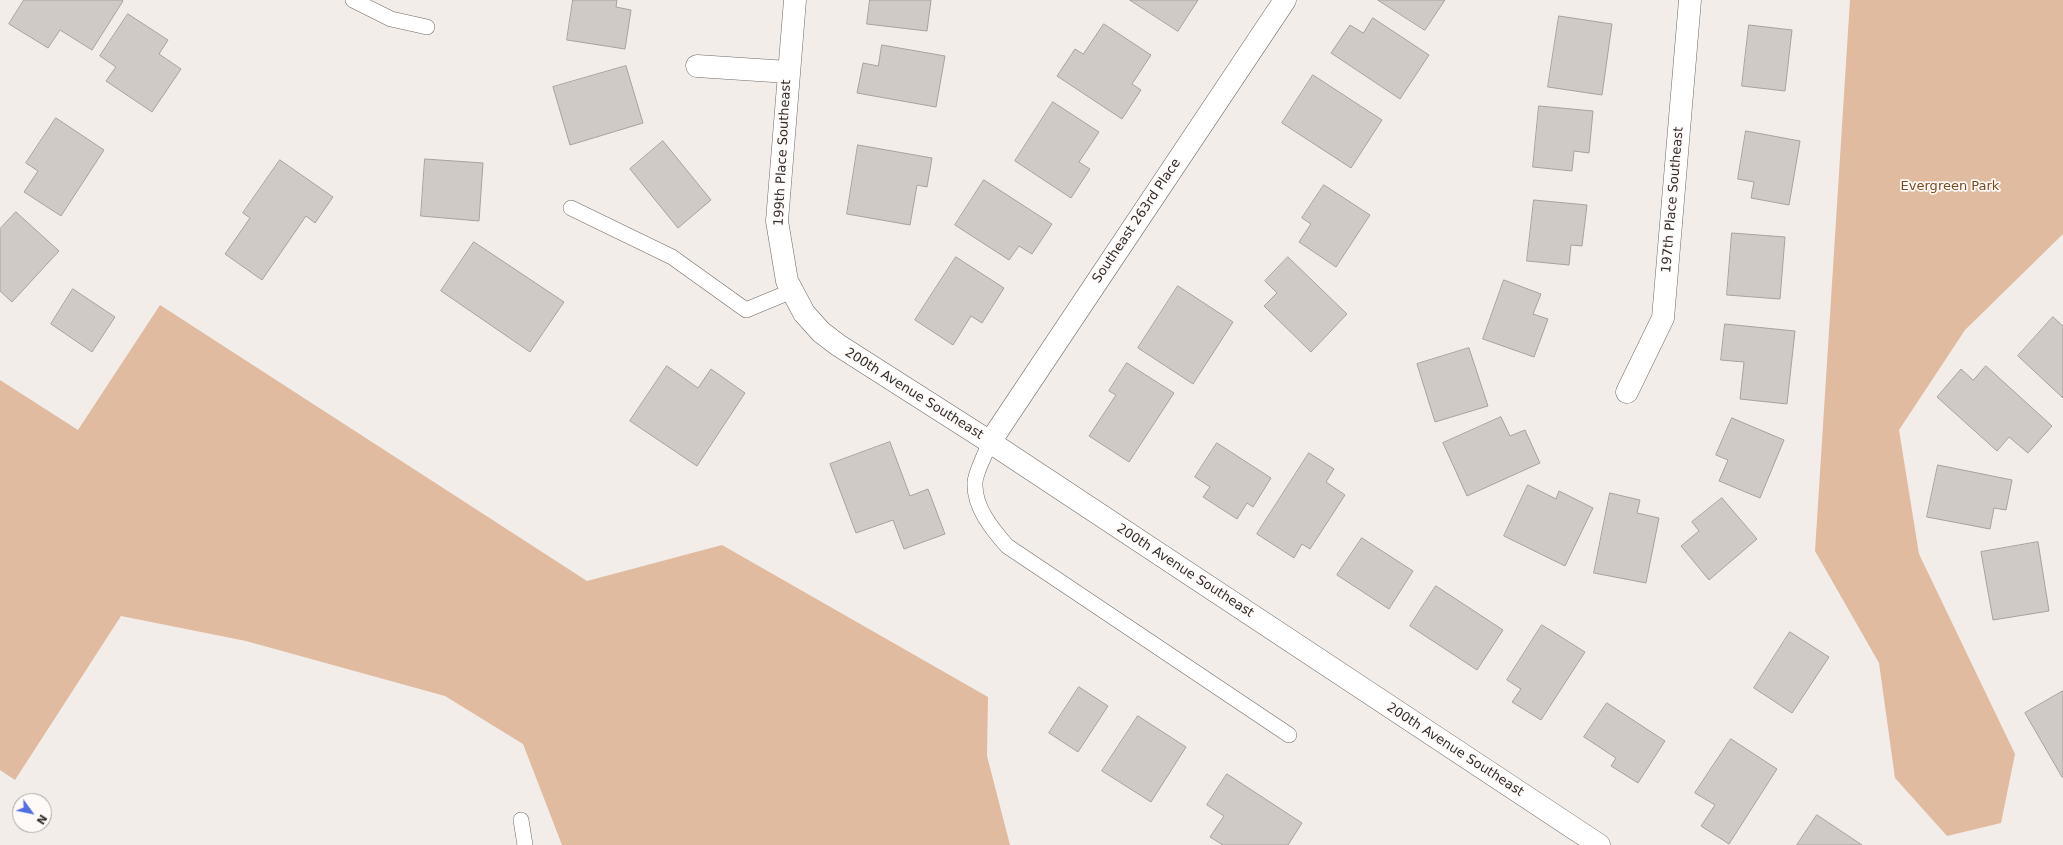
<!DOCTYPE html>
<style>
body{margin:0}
#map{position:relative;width:2063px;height:845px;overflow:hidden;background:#f2ede9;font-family:"DejaVu Sans",sans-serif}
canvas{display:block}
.north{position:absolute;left:12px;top:793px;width:40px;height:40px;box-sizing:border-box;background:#fffaf7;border:1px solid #aca8a6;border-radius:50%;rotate:123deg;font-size:11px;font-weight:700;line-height:16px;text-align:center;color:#302e2d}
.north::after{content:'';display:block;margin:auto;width:14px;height:18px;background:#506fe3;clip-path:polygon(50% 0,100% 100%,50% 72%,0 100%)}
</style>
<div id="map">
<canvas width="2063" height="845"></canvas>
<div class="north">N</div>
</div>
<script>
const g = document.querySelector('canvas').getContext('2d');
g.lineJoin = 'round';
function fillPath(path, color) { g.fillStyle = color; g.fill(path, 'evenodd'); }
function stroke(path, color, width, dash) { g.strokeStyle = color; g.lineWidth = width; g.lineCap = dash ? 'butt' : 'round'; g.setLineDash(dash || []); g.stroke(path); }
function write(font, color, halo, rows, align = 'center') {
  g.font = font + ' "DejaVu Sans",sans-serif'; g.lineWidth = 3.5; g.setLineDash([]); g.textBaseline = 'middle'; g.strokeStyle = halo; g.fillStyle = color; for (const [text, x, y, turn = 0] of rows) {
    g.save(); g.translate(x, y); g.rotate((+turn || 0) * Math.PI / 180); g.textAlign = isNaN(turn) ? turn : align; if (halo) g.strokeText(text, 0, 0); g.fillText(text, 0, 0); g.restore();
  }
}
const green = new Path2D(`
 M1850 0H2063V234L1965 330 1899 430 1919 554 2015 754 2001 823 1947 836 1895 778 1879 663 1815 551Z
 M160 305 587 581 722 545 988 697 987 756 1010 845H562L523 744 445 696 246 641 121 616 15 780 0 770V380L78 430Z`);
const building = new Path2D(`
 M24 0H122L123 1 92 50 60 30 48 48 9 24Z
 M573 0H617L616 7 631 10 625 49 567 40Z
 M870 0H931L927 31 867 24Z
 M1130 0H1198L1178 31Z
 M1378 0H1445L1425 30Z
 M128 14 168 40 159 54 181 69 152 112 106 81 116 67 100 56Z
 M1559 16 1612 24 1602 95 1548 87Z
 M1373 18 1429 55 1400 99 1331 53 1350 25 1363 33Z
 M1104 24 1151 55 1132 84 1141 90 1122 119 1057 76 1075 49 1083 54Z
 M1749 25 1792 30 1785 91 1742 86Z
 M882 45 945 56 936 107 857 93 863 63 878 66Z
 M626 66 643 123 570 145 553 87Z
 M1313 75 1382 120 1351 168 1282 123Z
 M1053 102 1099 132 1079 162 1090 169 1071 198 1015 161Z
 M1539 106 1593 111 1589 153 1574 151 1572 171 1533 167Z
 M56 118 104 150 61 216 24 192 38 171 26 163Z
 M1746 131 1800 141 1789 205 1751 198 1754 182 1738 179Z
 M663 141 711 200 678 228 630 169Z
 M858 145 932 158 927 187 917 185 910 225 847 214Z
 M425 159 483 163 479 221 421 216Z
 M280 160 333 197 315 223 306 216 262 280 225 254 250 218 243 213Z
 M984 180 1052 224 1032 254 1019 246 1009 260 955 225Z
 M1324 185 1370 215 1336 267 1299 242 1311 224 1302 218Z
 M1534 200 1587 205 1582 246 1571 245 1569 265 1527 261Z
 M16 212 59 251 12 302 0 291V229Z
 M1732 233 1785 237 1780 299 1727 295Z
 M474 242 564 302 530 352 441 291Z
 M956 257 1004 288 982 323 971 316 953 345 915 320Z
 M1288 257 1347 314 1311 352 1264 306 1277 293 1265 281Z
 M1504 280 1541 294 1533 314 1548 319 1534 357 1483 339Z
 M1178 286 1233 322 1193 384 1138 348Z
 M73 289 115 317 92 352 51 324Z
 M2053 317 2063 326V398L2018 356Z
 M1725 324 1795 331 1787 404 1740 399 1744 362 1721 360Z
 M1469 348 1488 406 1435 422 1417 364Z
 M1127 363 1174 393 1129 462 1089 436 1116 395 1109 391Z
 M667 366 698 388 711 369 745 393 697 466 630 421Z
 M1986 366 2052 426 2028 453 2009 437 1997 451 1937 397 1961 369 1973 380Z
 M1501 417 1510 436 1525 430 1540 463 1467 496 1443 443Z
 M1732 418 1784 440 1760 498 1719 481 1728 460 1716 455Z
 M890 442 910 496 928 489 945 534 904 549 893 520 856 533 830 464Z
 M1217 443 1271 478 1253 507 1247 503 1237 519 1203 497 1210 487 1195 477Z
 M1309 453 1334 469 1326 482 1345 495 1310 549 1302 544 1294 558 1257 534Z
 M1938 465 2012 480 2006 510 1994 508 1990 529 1927 517Z
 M1528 485 1556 499 1559 491 1593 508 1565 566 1504 536Z
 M1610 493 1640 500 1637 513 1659 518 1646 583 1594 573Z
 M1722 498 1757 539 1709 580 1681 546 1699 531 1692 522Z
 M1362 538 1413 571 1389 609 1337 575Z
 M2038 542 2049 611 1993 620 1981 552Z
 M1436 586 1503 630 1477 670 1410 626Z
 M1542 625 1585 652 1541 720 1512 702 1521 689 1507 680Z
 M1790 632 1829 657 1792 713 1754 688Z
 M1079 687 1108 706 1078 752 1049 733Z
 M2063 691V777H2062L2025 713Z
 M1607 703 1665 741 1638 783 1611 766 1616 758 1584 737Z
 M1138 716 1186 747 1151 802 1102 771Z
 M1731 739 1777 769 1729 844 1701 826 1715 805 1695 793Z
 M1227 774 1302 823 1288 845H1223L1210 837 1224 816 1207 805Z
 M1817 815 1862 845H1797Z`);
const lane = new Path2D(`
 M353 0 391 19 427 27
 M571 208 672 257 746 310 792 291
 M990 442C986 453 975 473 975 483 974 507 992 529 1007 546L1289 735
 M521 820 525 845`);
const street = new Path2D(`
 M795 0 777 221 787 281 804 313 821 332 838 345 990 442 1599 845
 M697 66 788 72
 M1627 392 1663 318 1690 0
 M990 442 1285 0`);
const streetNames = [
 ["199th Place Southeast",783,153,-87],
 ["197th Place Southeast",1673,200,-85],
 ["Southeast 263rd Place",1137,221,-56],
 ["200th Avenue Southeast",914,394,32],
 ["200th Avenue Southeast",1185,571,33],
 ["200th Avenue Southeast",1455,750,33]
];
const parkNames = [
 ["Evergreen Park",1950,187]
];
fillPath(green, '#e0bb9f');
fillPath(building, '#d0cac6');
stroke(building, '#a7a29e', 1);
stroke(lane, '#6f6a66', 16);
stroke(street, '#6f6a66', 23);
stroke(lane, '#fff', 15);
stroke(street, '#fff', 22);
write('13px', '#302e2d', '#fffaf7', streetNames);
write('13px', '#7b4a1e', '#fffaf7', parkNames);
</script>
